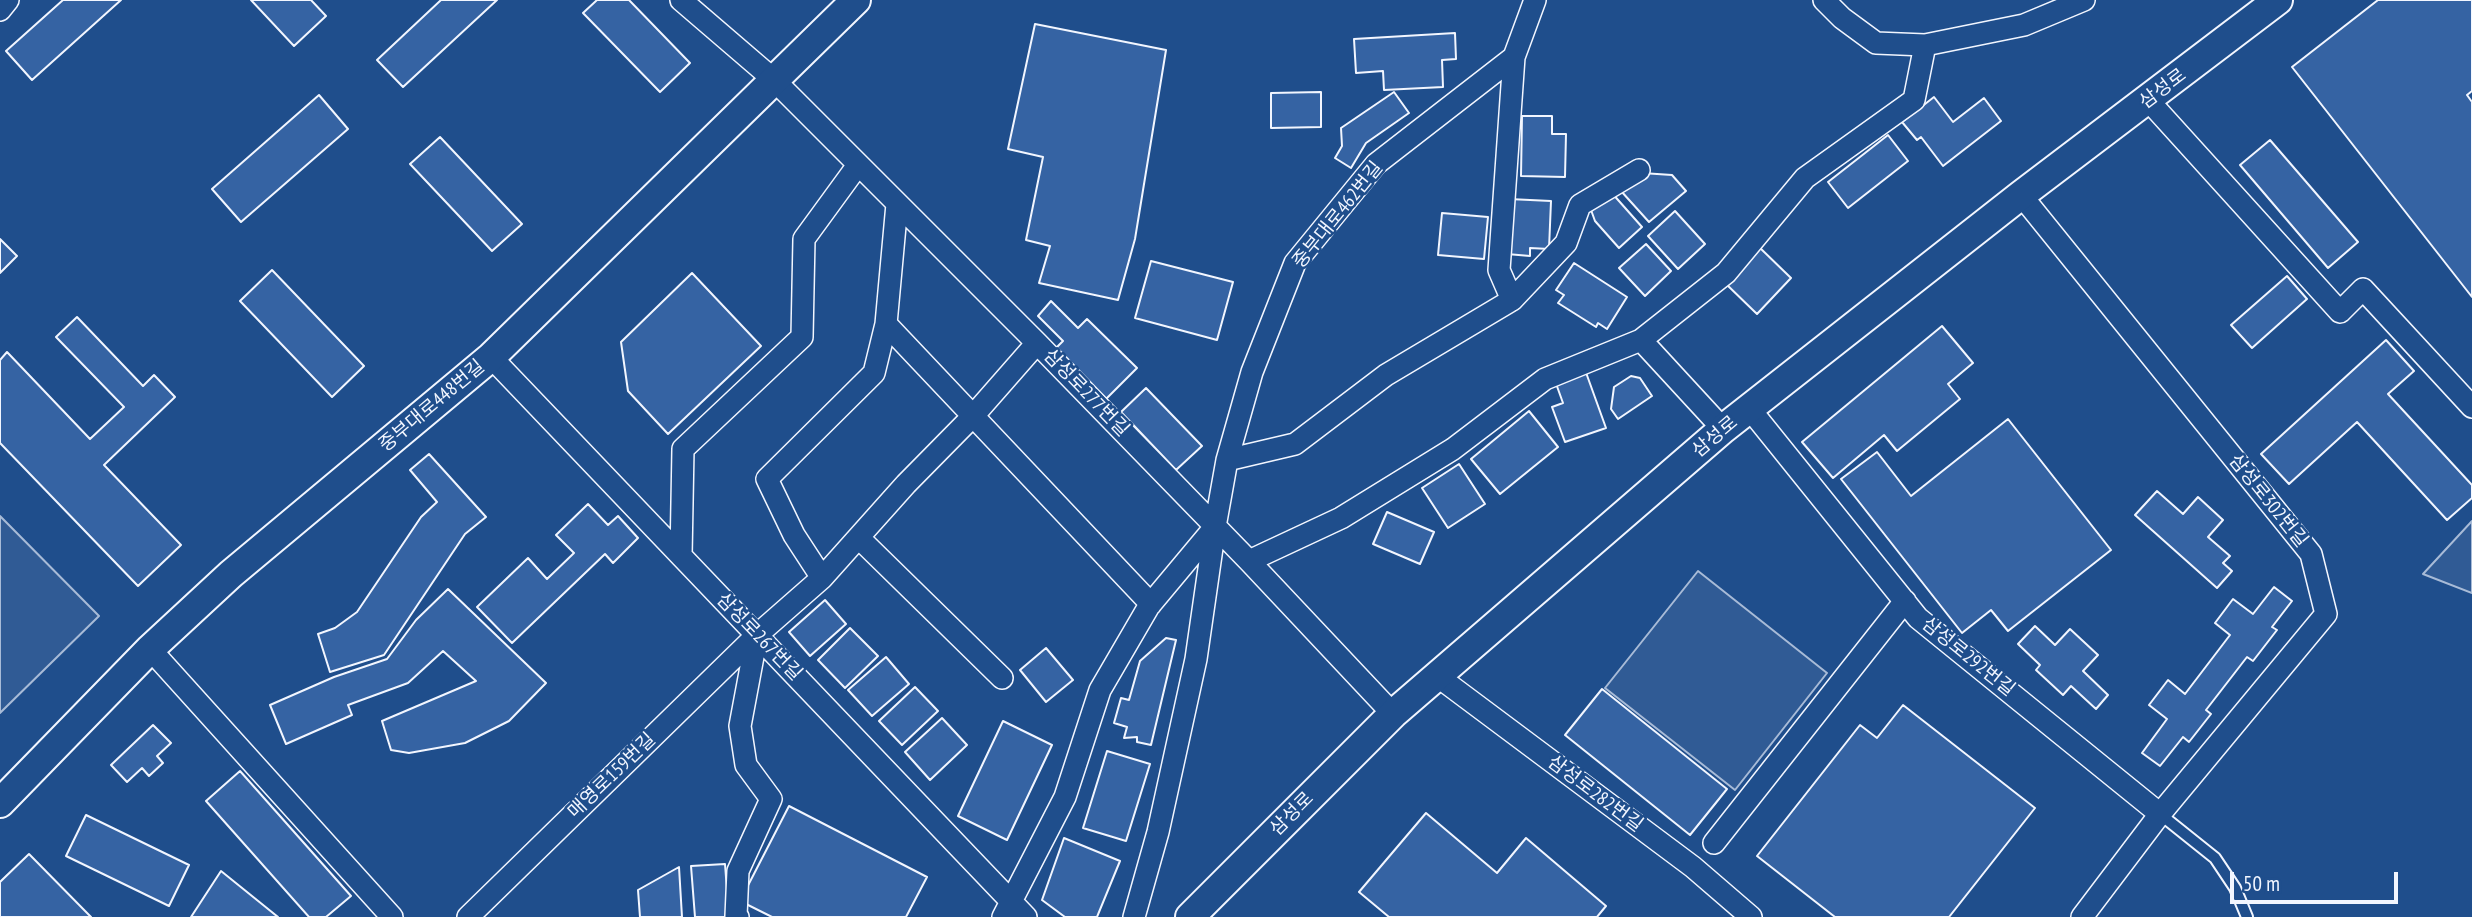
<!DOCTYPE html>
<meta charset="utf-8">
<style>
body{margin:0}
#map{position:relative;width:2472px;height:917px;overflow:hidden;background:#1f4e8c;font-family:"PT Sans Narrow",sans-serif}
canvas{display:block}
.scale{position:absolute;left:2230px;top:872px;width:168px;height:32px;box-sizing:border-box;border:4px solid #f2f6ff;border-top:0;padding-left:9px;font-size:21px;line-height:24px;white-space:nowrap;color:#f2f6ff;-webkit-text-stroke:5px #1f4e8c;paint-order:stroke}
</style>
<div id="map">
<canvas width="2472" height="917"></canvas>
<div class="scale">50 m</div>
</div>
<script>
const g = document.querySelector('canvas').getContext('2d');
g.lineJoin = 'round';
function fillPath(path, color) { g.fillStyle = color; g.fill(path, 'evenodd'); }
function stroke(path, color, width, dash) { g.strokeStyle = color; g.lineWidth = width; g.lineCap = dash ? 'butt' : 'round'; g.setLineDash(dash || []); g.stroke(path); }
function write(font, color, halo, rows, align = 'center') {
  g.font = font + ' "PT Sans Narrow","Noto Sans KR",sans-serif'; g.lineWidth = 5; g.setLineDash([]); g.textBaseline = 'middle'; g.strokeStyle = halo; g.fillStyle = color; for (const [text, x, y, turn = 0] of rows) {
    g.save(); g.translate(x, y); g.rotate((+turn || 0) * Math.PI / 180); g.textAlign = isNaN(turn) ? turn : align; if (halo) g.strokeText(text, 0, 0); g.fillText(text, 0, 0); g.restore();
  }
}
const built = new Path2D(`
 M0 516 99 616 0 713Z
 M2472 521V593L2423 574Z
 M1698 571 1827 673 1735 790 1605 688Z`);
const building = new Path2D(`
 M63 0H121L32 80 6 51Z
 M251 0H311L326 16 294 46Z
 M441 0H497L403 87 377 60Z
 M597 0H629L690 63 660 92 583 13Z
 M2378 0H2472V91L2467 95 2472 102V297L2292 67Z
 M1035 24 1166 50 1135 239 1118 300 1039 283 1050 246 1026 240 1043 157 1008 149Z
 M1455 33 1456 59 1442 60 1443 87 1384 90 1383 71 1356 73 1354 39Z
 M1321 92V127L1271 128V93Z
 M1394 92 1409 113 1366 143 1351 168 1335 158 1342 146 1341 128Z
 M319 95 348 129 241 222 212 189Z
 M1934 97 1953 122 1984 98 2001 121 1943 166 1921 137 1917 140 1902 122Z
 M1522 116H1552V134H1566L1565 177 1521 176Z
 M1888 135 1908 161 1848 208 1828 182Z
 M440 137 522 224 492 251 410 164Z
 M2270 140 2358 242 2328 268 2240 165Z
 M1642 173 1672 175 1686 191 1649 222 1621 191Z
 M1611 192 1642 227 1619 248 1595 221 1591 210Z
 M1509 199 1551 201 1549 249 1530 248V256L1507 254Z
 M1675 211 1705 244 1678 269 1648 236Z
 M1442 213 1488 217 1484 259 1438 255Z
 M0 239 17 256 0 273Z
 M1646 244 1671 271 1645 296 1619 268Z
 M1758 246 1791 278 1757 314 1724 282Z
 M1151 261 1233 282 1217 340 1135 318Z
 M1574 263 1627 297 1607 329 1598 323 1596 327 1558 303 1564 295 1556 290Z
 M272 270 364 366 332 397 240 301Z
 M692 273 761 346 668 434 628 391 621 342Z
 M2287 276 2307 299 2252 348 2231 325Z
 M1051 301 1078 328 1087 319 1137 368 1106 399 1055 349 1063 341 1038 316Z
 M77 317 143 386 154 375 175 397 104 465 181 545 138 586 0 443V360L7 352 90 439 124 407 56 337Z
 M1942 326 1973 363 1948 384 1960 399 1897 451 1884 435 1833 478 1802 442Z
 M2386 340 2414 371 2388 394 2472 485V498L2447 520 2357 422 2289 484 2261 454Z
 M1584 367 1606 428 1565 442 1552 407 1563 403 1554 378Z
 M1631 376 1640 378 1652 396 1618 419 1611 409 1614 387Z
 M1146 388 1202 446 1176 470 1121 412Z
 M1529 411 1558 447 1500 494 1471 459Z
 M2008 419 2111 550 2008 631 1991 610 1962 633 1841 479 1877 452 1911 496Z
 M429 454 486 517 465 534 384 655 330 672 318 634 335 628 357 612 421 517 437 502 410 470Z
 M1459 464 1485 504 1448 528 1422 488Z
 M2157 491 2183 514 2198 497 2223 520 2208 537 2230 556 2223 563 2232 571 2217 588 2135 515Z
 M588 504 608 525 618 516 638 538 613 563 605 554 512 643 477 607 528 558 547 579 574 553 556 535Z
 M1387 512 1434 532 1420 564 1373 544Z
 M2274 587 2292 601 2272 627 2277 630 2253 661 2247 657 2206 710 2211 714 2189 742 2183 737 2160 766 2142 753 2167 719 2149 705 2168 680 2185 694 2230 635 2215 623 2233 599 2253 614Z
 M448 589 546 683 509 721 465 743 409 753 391 750 382 721 476 681 443 651 408 683 348 705 352 715 286 744 270 705 334 677 387 659 416 620Z
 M825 600 846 624 810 656 789 632Z
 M2035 626 2055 645 2070 629 2098 655 2083 671 2108 695 2096 709 2071 686 2063 695 2036 670 2040 665 2018 644Z
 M850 628 878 656 845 688 818 660Z
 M1166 638 1176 640 1151 745 1137 742V737L1124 738 1127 727 1114 723 1121 698 1129 700 1140 661Z
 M1046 648 1073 680 1046 702 1020 670Z
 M886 657 909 684 872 716 848 690Z
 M915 687 938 711 902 745 879 721Z
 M1602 689 1727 789 1690 835 1565 735Z
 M1903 705 2035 808 1949 917H1835L1757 856 1860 725 1877 738Z
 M942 718 967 745 930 780 905 752Z
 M1003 721 1052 745 1007 840 958 816Z
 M153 725 171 743 157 756 163 763 149 776 142 768 127 782 111 765Z
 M1107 751 1150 764 1126 841 1083 828Z
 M240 771 351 896 326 917H309L206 801Z
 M789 806 927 877 906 917H772L740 901Z
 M1426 813 1497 873 1526 838 1606 906 1597 917H1389L1359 892Z
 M86 815 189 865 169 906 66 856Z
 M1064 838 1120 861 1097 917H1065L1042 900Z
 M29 854 91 917H0V882Z
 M725 864 729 917H695L691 866Z
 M679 867 682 917H640L638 890Z
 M221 871 278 917H191Z`);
const lane = new Path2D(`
 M2160 814 2215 858 2235 888 2247 917`);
const street = new Path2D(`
 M681 0 773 79 1037 343 1249 561 1393 714
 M1824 0 1842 18 1876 43 1925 45 2024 25 2084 0
 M0 10 8 0
 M2148 100 2340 312 2363 289 2472 407
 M2021 195 2311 554 2326 614 2160 814 2082 917
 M1512 300 1566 243 1580 205 1639 170
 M886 324 1151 604
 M1641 340 1723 429
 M491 357 1026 917
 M1749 408 1918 618 2160 814
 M1227 460 1295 444 1386 375 1512 300 1499 270 1514 57
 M859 538 1002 678
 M681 556 683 449 802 337 804 239 858 165
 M1249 561 1341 518 1453 449 1545 379 1641 340 1726 273 1805 178 1914 100 1925 45
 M822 578 794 535 767 479 874 373 886 324 897 204
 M150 649 392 917
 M1436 675 1693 867 1751 917
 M1714 843 1905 601
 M468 917 757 635 822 578 906 484 973 416 1037 343
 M738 917 736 916 738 871 771 799 746 765 740 726 757 635
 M1003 917 1065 797 1100 690 1149 606 1215 527
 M1134 917 1158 832 1196 659 1215 527 1227 460 1252 372 1295 263 1376 164 1514 57 1535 0`);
const secondary = new Path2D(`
 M0 803 150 649 231 574 491 357 856 0
 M1190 917 1393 714 1723 429 2021 195 2278 0`);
const streetNames = [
 ["삼성로",2163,89,-37],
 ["중부대로462번길",1338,215,-51],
 ["삼성로277번길",1086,393,46],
 ["중부대로448번길",432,406,-40],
 ["삼성로",1715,437,-40],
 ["삼성로302번길",2268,501,51],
 ["삼성로267번길",759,637,46],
 ["삼성로292번길",1968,657,39],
 ["매영로159번길",612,776,-44],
 ["삼성로282번길",1595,794,37],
 ["삼성로",1292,814,-45]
];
fillPath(built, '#305b95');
stroke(built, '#a8bbd7', 2);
fillPath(building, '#3563a3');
stroke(building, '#f2f6ff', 2);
stroke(lane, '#f2f6ff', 14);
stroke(street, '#f2f6ff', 24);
stroke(secondary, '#f2f6ff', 32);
stroke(lane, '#1f4e8c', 10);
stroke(street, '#1f4e8c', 21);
stroke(secondary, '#1f4e8c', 28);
write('19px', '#f2f6ff', '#1f4e8c', streetNames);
</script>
